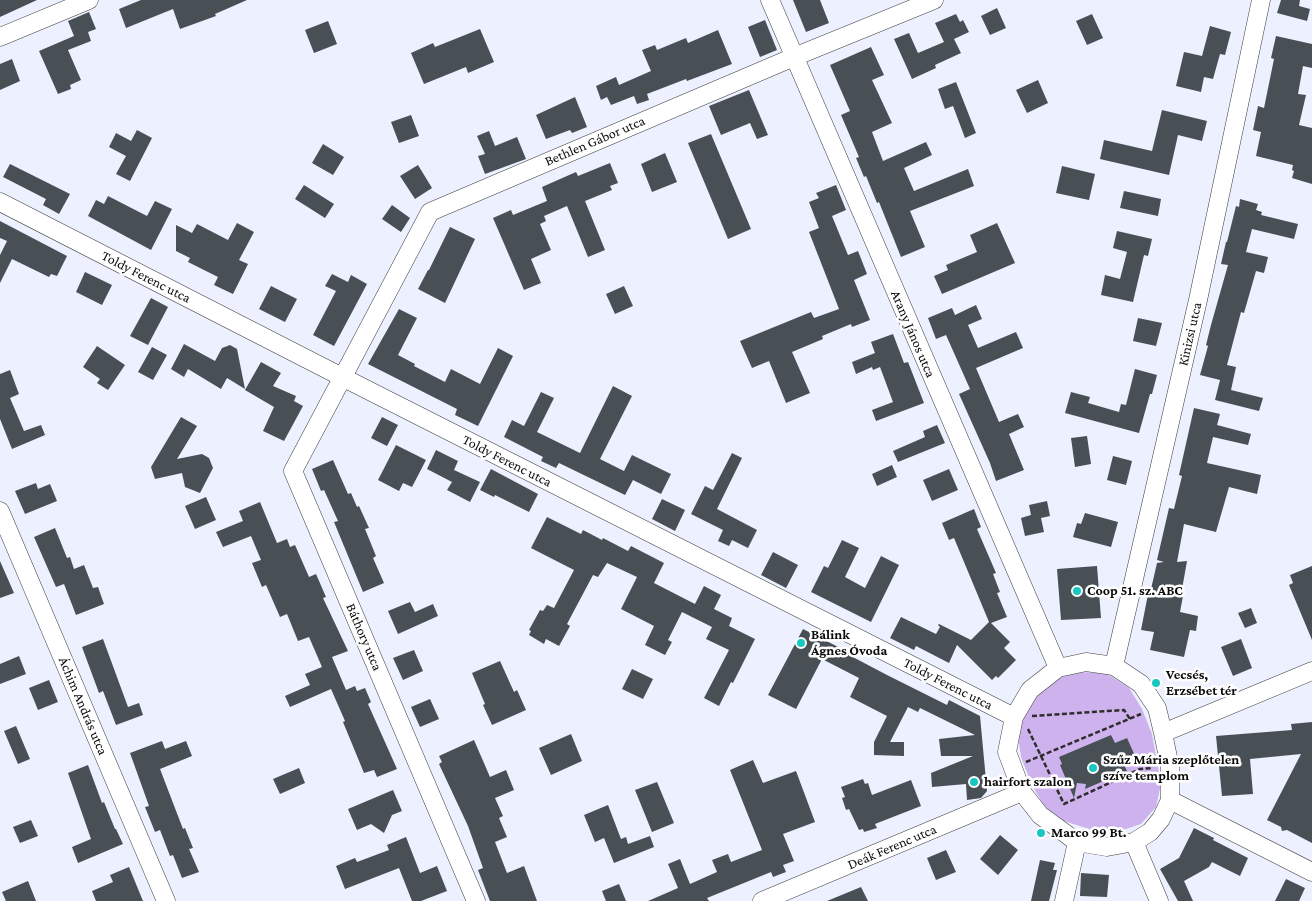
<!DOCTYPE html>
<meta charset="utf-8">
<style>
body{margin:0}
canvas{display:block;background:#ecf0ff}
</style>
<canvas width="1312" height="901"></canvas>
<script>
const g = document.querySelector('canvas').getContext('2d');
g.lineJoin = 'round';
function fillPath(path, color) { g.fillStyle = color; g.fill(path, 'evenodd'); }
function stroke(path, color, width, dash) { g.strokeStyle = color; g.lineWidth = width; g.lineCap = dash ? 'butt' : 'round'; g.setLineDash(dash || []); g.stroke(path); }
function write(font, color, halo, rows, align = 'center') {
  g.font = font + ' "Crimson Pro",serif'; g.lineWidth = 5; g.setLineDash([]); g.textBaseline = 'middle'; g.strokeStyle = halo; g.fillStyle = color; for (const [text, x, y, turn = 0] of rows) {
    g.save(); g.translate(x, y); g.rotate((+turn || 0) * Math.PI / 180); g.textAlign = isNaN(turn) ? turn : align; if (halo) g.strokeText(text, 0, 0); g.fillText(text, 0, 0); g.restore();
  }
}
const green = new Path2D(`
 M1079 672 1106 673 1129 688 1142 709 1152 734 1161 784 1156 807 1141 824 1114 833 1089 829 1064 821 1044 806 1032 785 1021 757 1018 736 1023 713 1034 697 1053 680Z`);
const building = new Path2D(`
 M0 0H37L0 17Z
 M141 0H247L215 14 216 16 180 29 173 9 126 28 119 9Z
 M793 0H820L829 23 806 32Z
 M1281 0H1300L1299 6 1310 9 1307 21 1277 13Z
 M997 8 1006 28 990 35 981 16Z
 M89 12 96 29 88 32 91 41 68 50 81 80 70 85 71 89 58 94 39 51 74 36 68 21Z
 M956 14 960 22 963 20 969 32 954 39 961 53 935 65 936 68 912 79 894 39 909 33 918 53 944 42 935 23Z
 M1092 14 1103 38 1087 45 1076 21Z
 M765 20 777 50 760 57 748 27Z
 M328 21 337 44 314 53 305 30Z
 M1210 26 1231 32 1225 55 1220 54 1213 79 1204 77 1201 92 1176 86 1184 52 1202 56Z
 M480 29 494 62 468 73 466 67 424 84 411 53 433 43 435 47Z
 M718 30 732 64 687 81 686 79 647 94 649 100 637 104 634 96 611 105 607 97 601 100 596 86 616 77 619 85 651 71 642 50 655 45 657 50 686 38 688 43Z
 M1276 36 1312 44V68L1303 66 1298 94 1306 95 1299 125 1312 128V184L1292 178 1294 171 1292 170 1293 165 1256 156 1261 132 1253 130 1258 106 1264 108 1274 59 1271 58Z
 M871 47 884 75 872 80 892 123 872 132 883 161 926 142 932 155 904 168 914 191 968 169 974 186 910 211 925 247 901 257 879 202 877 203 866 176 864 177 856 158 859 157 841 115 850 111 830 65Z
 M12 59 20 81 0 90V64Z
 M1038 80 1048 103 1027 113 1016 90Z
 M956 82 976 133 965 138 953 106 945 109 938 89Z
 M749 90 768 135 757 139 750 123 721 135 709 106Z
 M575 97 587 127 572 133 570 130 546 139 536 115Z
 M1162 110 1207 121 1202 141 1178 135 1169 175 1100 159 1104 140 1152 151Z
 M411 115 419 136 399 143 391 122Z
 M137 130 152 138 130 181 116 174 126 156 109 147 116 133 131 141Z
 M489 131 495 146 517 137 526 159 485 174 478 156 485 154 477 136Z
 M711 134 751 229 728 239 688 143Z
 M323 144 344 157 333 175 312 163Z
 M665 153 677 182 652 192 641 164Z
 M610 163 618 183 610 186 612 190 585 201 605 250 588 257 567 206 544 216 546 221 540 224 551 250 531 259 541 283 524 290 493 218 511 210 513 215 547 201 542 187 576 172 578 176Z
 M10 164 70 194 59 214 43 205 46 199 3 177Z
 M418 165 432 188 415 199 400 176Z
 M1062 166 1095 174 1089 200 1056 193Z
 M304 185 334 204 325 218 295 199Z
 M836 185 846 210 832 216 848 255 858 251 867 274 854 280 870 320 852 327 851 324 822 336 823 339 792 352 810 393 786 403 769 361 752 368 740 341 811 312 814 318 839 309 809 232 819 228 809 202 819 198 816 193Z
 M1124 191 1161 199 1158 216 1120 208Z
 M108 196 147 216 155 201 172 209 151 250 88 216 96 200 104 204Z
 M1240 199 1258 204 1256 210 1262 212 1261 215 1298 224 1294 239 1252 229 1246 252 1268 257 1264 273 1256 271 1244 313 1241 312 1227 365 1236 367 1231 390 1263 398 1259 411 1215 400 1220 380 1200 375 1208 346 1206 345 1211 325 1228 265 1221 264 1226 242H1227L1236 206 1239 207Z
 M392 205 410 218 401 232 382 219Z
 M0 221 67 256 57 276 51 274 49 277 12 259 0 283V255L7 241 0 238Z
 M237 223 254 232 239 260 248 264 233 294 214 285 218 277 188 262 190 258 176 251V225L192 233 197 224 228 240Z
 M997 223 1015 263 942 294 934 276 948 270 946 265 977 252 970 235Z
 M450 227 475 239 445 303 418 289 428 270H429Z
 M1117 231 1152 239 1148 256 1144 255 1133 302 1101 295 1105 275 1120 279 1127 252 1113 248Z
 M85 272 112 285 102 305 76 292Z
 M332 274 348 282 351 275 367 284 334 346 313 335 336 291 325 286Z
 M271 286 297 299 285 322 259 309Z
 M624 286 633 306 615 314 606 294Z
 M151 298 168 307 148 345 130 336Z
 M976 305 982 319 968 325 978 348 1016 332 1023 348 976 368 999 422 1018 414 1024 427 1009 434 1024 470 996 481 990 463 959 394 970 389 946 335 936 339 928 318 952 308 955 315Z
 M399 309 417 318 398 355 415 364 414 366 445 382 451 369 480 384 498 348 513 356 478 426 455 415 457 409 368 364Z
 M1138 318 1162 323 1156 346 1133 341Z
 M893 334 904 363 908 362 924 403 876 421 872 410 893 402 880 367 873 370 872 367 856 374 852 362 875 353 871 342Z
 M184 344 215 361 222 348 230 345 237 349 245 389 227 378 221 389 188 369 184 377 171 369Z
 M97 346 125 365 108 390 97 383 100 379 83 367Z
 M152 347 167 355 153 380 138 372Z
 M261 362 281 373 273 386 296 396 294 401 303 406 284 441 263 431 274 407 245 390Z
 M1135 369 1157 375 1152 394H1150L1139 433 1065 413 1071 392 1090 397 1088 403 1119 412 1121 404 1126 405Z
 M10 370 19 394 10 398 24 431 41 425 45 435 12 449 0 419V374Z
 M613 386 632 396 600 459 624 471 632 455 671 474 661 494 633 480 625 495 559 463 556 468 541 461 543 457 504 437 512 420 524 426 541 392 554 398 537 432 580 453Z
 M1194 408 1220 414 1217 425 1251 434 1248 445 1213 437 1207 463 1261 475 1257 494 1229 487 1216 532 1184 524 1177 562 1187 561 1181 595 1183 596 1180 612 1198 616 1196 631 1190 630 1184 657 1150 650 1154 632 1141 630 1149 589H1151L1157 563 1164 562 1157 560 1169 508 1174 509 1182 476 1179 475Z
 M181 417 197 426 177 459 202 454 209 458 213 468 200 493 185 487 182 473 155 479 151 467Z
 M382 417 398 425 387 446 371 438Z
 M937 425 945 443 898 462 893 451 925 437 923 431Z
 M1087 436 1091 464 1075 467 1071 438Z
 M396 445 426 460 412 487 403 483 399 491 378 480Z
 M436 450 458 461 454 470 480 482 470 502 447 490 452 482 427 469Z
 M732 453 742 458 717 509 757 530 748 548 732 540 729 546 718 541 723 530 691 514 705 486 713 490Z
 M1113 456 1132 461 1126 485 1107 480Z
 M333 460 348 494 351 493 357 507 359 506 369 528 365 529 376 556 373 558 384 583 363 592 334 522 338 521 324 490 321 491 312 469Z
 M892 465 897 477 877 486 872 474Z
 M491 469 538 494 529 512 495 495 494 497 480 490Z
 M949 469 958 490 932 501 923 480Z
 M36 483 38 489 50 484 57 501 25 514 15 491Z
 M206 497 216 520 195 529 185 506Z
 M662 499 685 510 675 531 652 519Z
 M1047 501 1050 516 1041 518 1044 532 1025 536 1021 518 1031 515 1029 505Z
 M260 502 277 543 287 539 290 547 295 545 309 577 316 574 326 597 323 598 348 651 332 657 346 690 355 686 357 691 365 688 371 702 368 704 397 769 377 777 374 770 364 773 343 722 345 721 331 689 290 707 285 696 310 685 305 674 322 667 309 637 298 641 287 614 280 617 266 585 262 587 252 563 261 560 251 536 223 547 216 532 243 521 239 511Z
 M974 509 981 527 977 529 996 573 993 574 1000 592 997 593 1007 617 991 623 1010 642 1004 648 1016 660 998 678 996 676 992 680 957 645 949 663 916 646 914 650 890 638 901 617 936 634 940 627 938 625 939 624 971 640 989 622 954 538 949 540 942 523Z
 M1085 513 1118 522 1111 547 1073 537 1077 523 1081 524Z
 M547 517 581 534 583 530 602 540 603 538 628 551 631 546 664 563 654 583 695 604 704 586 721 595 714 609 732 618 729 626 755 639 733 683 731 682 719 706 704 698 729 650 706 639 712 627 682 612 668 640 672 642 665 655 645 645 654 626 621 609 637 577 607 563 598 577 593 575 567 624 570 626 559 646 546 639 544 644 529 635 531 631 529 630 540 610 543 611 547 605 554 608 574 570 531 548Z
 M55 528 67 558 70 557 74 569 84 565 93 588 98 587 104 604 76 615 64 584 56 587 34 537Z
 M842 540 859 548 845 577 865 588 881 556 899 565 871 622 811 592 824 566 828 568Z
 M773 552 798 565 786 588 761 575Z
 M0 561 14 593 0 598Z
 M1097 566 1101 618 1061 620 1057 569Z
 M1312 566V640L1289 585 1293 583 1290 575Z
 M410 602 415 612 433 604 438 616 398 634 388 611Z
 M1251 608 1257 623 1245 628 1238 613Z
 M803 629 850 653 849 655 887 675 947 705 949 700 980 716 987 791 981 798 967 800 966 784 932 787 931 773 973 756H941L939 739 975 735 920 708 918 712 908 707 890 742H904V756L874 755V742L887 716 850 697 859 678 822 659 796 709 768 695Z
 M103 639 128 707 139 703 143 715 116 725 103 691 99 693 82 647Z
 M1241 639 1252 668 1233 676 1221 647Z
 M414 650 423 671 403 680 393 658Z
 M19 656 26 674 0 684V664Z
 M500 661 514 692 517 690 526 710 492 725 483 705 485 704 472 673Z
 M632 669 653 679 643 699 622 689Z
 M49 680 58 702 38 710 29 688Z
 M430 699 439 719 420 727 411 707Z
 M1312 722V843L1287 830 1282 831 1281 827 1267 820 1301 754 1250 759 1253 794 1222 796 1216 736 1292 730 1291 724Z
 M16 726 30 759 18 764 4 731Z
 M571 734 582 761 551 775 539 748Z
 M1111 735 1115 743 1127 738 1136 758 1123 763 1127 771 1085 789 1086 784 1077 783 1074 798 1060 765 1062 764 1059 757Z
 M474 740 490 777 506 770 514 790 495 798 503 816 499 818 507 837 495 842 507 873 524 866 537 901H490L478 870 483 868 468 826 439 764 442 762 439 756Z
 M162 741 165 749 186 741 192 756 160 769 183 829 185 828 193 848 189 849 199 872 182 878 173 855 170 856 160 830 155 832 145 807 149 806 130 753Z
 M753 760 763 783 796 771 815 822 783 834 794 861 783 865 786 872 773 877 771 872 707 898 709 901H648L678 888 668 864 680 859 690 884 717 872 712 860 728 854 731 862 762 850 730 770Z
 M88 765 102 803 104 802 115 829H116L123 844 78 863 72 847 91 839 68 773Z
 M299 768 305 783 280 794 273 779Z
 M863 779 865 784 868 783 872 795 911 780 921 806 875 824 877 828 864 832 863 829 859 830 849 809 846 810 842 798 845 797 841 787Z
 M657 782 674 823 652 832 635 790Z
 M393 790 402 811 392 815 384 833 371 824 357 830 348 809Z
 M608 805 621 839 626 837 628 844 650 836 654 847 614 863 604 838 595 842 584 815Z
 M31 820 38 836 20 843 13 827Z
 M1194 828 1214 838 1213 840 1248 858 1240 876 1212 862 1209 867 1184 881 1193 901H1178L1160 869 1179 858Z
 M1000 835 1018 850 998 875 980 859Z
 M406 837 420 873 437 866 447 891 421 901H412L399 868 345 889 336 866 355 858 357 862 389 850 387 845Z
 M946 850 956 872 936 880 927 858Z
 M1040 860 1055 863 1053 870H1057L1049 901H1031Z
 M129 867 143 901H96L92 891 113 882 110 875Z
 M1081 873 1109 875 1107 897 1080 896Z
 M1286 879 1305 888 1299 901H1275Z
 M28 881 36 901H6L2 892Z
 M619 884 626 901H606L602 891Z
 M861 887 868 901H827Z`);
const path = new Path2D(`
 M1032 716 1124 710 1130 719
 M1028 729 1064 804 1140 769 1153 768
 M1026 762 1141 714`);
const minor = new Path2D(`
 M770 0 1058 668
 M0 37 89 0
 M0 202 342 377 1014 717
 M0 511 166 901
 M1086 662 1114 666 1141 684 1157 708 1163 733 1170 767V800L1161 819 1150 832 1134 842 1107 847 1077 842 1040 815 1022 792 1007 752 1014 717 1030 690 1058 668Z
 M1114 666 1198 300 1261 0
 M1163 733 1312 671
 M1170 800 1312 872
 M1134 842 1159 901
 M476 901 293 471 430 212 794 57 934 0
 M762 901 1022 792
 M1064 901 1077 842`);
const markers = [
 [1077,591,5,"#18c8c0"],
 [801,643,5,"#18c8c0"],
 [1156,683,5,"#18c8c0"],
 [1093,768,5,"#18c8c0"],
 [974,782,5,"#18c8c0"],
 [1041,833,5,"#18c8c0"]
];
const streetNames = [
 ["Bethlen Gábor utca",595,141,-23],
 ["Toldy Ferenc utca",146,277,27],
 ["Arany János utca",913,334,67],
 ["Kinizsi utca",1190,334,-77],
 ["Toldy Ferenc utca",507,461,27],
 ["Báthory utca",364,637,67],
 ["Toldy Ferenc utca",948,684,27],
 ["Áchim András utca",83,706,67],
 ["Deák Ferenc utca",892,847,-23]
];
const poiNames = [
 ["Coop 51. sz. ABC",1087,591],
 ["Bálink",811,635],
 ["Ágnes Óvoda",811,651],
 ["Vecsés,",1166,675],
 ["Erzsébet tér",1166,691],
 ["Szűz Mária szeplőtelen",1103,760],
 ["szíve templom",1103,776],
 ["hairfort szalon",984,782],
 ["Marco 99 Bt.",1051,833]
];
fillPath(green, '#ceb2ed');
fillPath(building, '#485056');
stroke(minor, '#3f3f3f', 19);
stroke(path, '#2e2e2e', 2.5, [5, 2.5]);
stroke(minor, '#fff', 18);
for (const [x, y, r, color] of markers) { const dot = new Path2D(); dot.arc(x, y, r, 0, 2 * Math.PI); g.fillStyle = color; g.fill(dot); stroke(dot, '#fff', 2); }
write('14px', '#0c0c0c', '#fff', streetNames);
write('bold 14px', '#0c0c0c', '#fff', poiNames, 'left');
</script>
